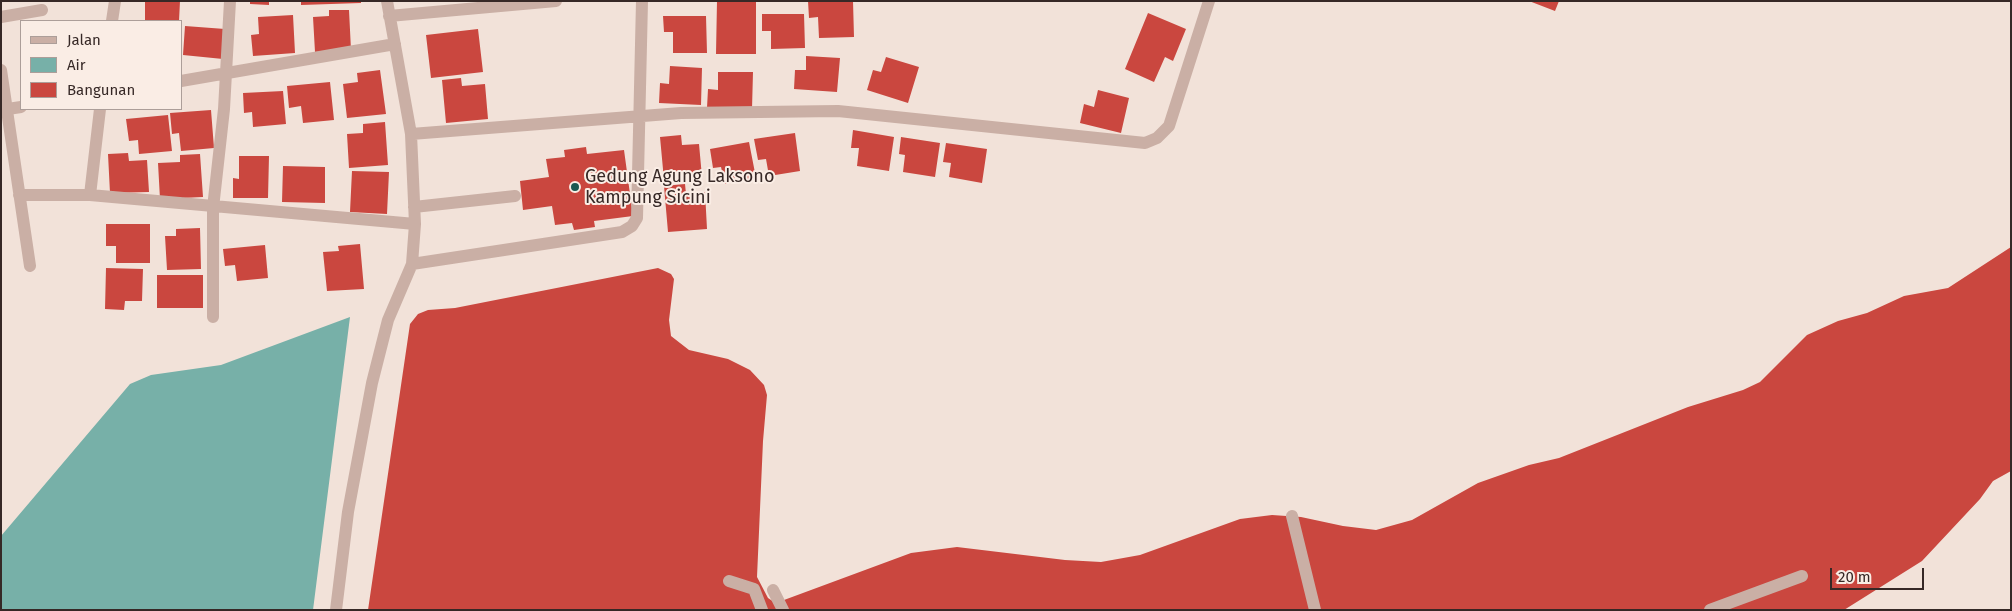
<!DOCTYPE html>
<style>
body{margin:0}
#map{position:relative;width:2012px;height:611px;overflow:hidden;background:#f2e2d9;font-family:"Fira Sans",sans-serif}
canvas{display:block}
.frame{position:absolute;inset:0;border:2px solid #362826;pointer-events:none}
.legend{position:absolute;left:20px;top:20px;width:162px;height:90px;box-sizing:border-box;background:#faede5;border:1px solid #ac9e99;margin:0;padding:6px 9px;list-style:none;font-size:15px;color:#362826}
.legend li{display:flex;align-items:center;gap:10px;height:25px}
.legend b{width:25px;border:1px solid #ac9e99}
.scale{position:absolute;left:1830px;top:568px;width:94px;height:22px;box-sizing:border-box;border:2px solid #362826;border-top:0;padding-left:6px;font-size:15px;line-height:18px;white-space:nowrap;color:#362826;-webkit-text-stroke:4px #faede5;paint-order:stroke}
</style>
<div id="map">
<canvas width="2012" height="611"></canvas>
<div class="frame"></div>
<ul class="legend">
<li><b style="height:6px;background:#caafa5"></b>Jalan</li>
<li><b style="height:14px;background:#77b0a8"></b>Air</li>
<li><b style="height:14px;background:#ca473f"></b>Bangunan</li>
</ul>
<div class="scale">20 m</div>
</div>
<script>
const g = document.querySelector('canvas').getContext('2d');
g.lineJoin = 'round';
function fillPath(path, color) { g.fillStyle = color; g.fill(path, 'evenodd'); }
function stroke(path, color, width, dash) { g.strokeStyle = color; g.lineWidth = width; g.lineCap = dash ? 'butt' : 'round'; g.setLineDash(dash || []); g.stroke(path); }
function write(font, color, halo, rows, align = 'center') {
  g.font = font + ' "Fira Sans",sans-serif'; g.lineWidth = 4; g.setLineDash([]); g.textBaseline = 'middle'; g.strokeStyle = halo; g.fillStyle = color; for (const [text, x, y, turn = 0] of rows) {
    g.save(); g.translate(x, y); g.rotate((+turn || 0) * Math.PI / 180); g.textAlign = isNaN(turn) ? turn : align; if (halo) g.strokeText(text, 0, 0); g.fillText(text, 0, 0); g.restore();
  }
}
const water = new Path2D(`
 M350 317 313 610H1V536L130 384 151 375 221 365Z`);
const building = new Path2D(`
 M145 1H180L179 21H145Z
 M250 1H269V5L250 4Z
 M301 1H361V3L301 5Z
 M717 1H756V54H716Z
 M808 1H853L854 37 819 38 818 17 809 18Z
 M1529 1H1559L1555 11Z
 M329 10H349L351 50 315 52 313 17 329 16Z
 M1148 13 1186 29 1173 61 1165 57 1154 82 1125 69Z
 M762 14H804L805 48 771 49V31H762Z
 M293 15 295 53 253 56 251 35 259 34 258 17Z
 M663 16H706L707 53H673V32H664Z
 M185 26 225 29 223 59 183 55Z
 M478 29 483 72 431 78 426 35Z
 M806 56 840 58 837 92 794 89 795 70H806Z
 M886 57 919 67 908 103 867 90 873 70 881 72Z
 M670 66 702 68 701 105 659 103 660 83 669 84Z
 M380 70 386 114 347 118 343 84 358 82 357 73Z
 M718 72H753L752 109 707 108 708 89 718 90Z
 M461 78 462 86 485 84 488 119 446 123 442 80Z
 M330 82 334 120 303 123 301 106 289 108 287 86Z
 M1098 90 1129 98 1121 133 1080 123 1084 104 1094 107Z
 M283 91 286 124 253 127 252 112 244 113 243 93Z
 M211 110 214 148 181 151 179 133 172 134 170 113Z
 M168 115 172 151 139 154 138 140 129 141 126 119Z
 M385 122 388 165 349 168 347 134 363 133V124Z
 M853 130 894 137 889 171 857 166 859 148H851Z
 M795 133 800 171 769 176 766 159 758 160 754 139Z
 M681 135 682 145 699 144 702 177 664 180 660 137Z
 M901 137 940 143 935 177 903 172 905 155 899 154Z
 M749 142 756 178 725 184 721 167 713 168 710 149Z
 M946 143 987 149 982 183 949 177 951 163 943 162Z
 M586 147 587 154 624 150 633 216 594 221 595 227 574 230 572 223 555 225 552 206 523 210 520 181 549 177 546 159 565 157 564 150Z
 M128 153 129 161 147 160 149 192 110 193 108 154Z
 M200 154 203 197 160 199 158 163 180 162V155Z
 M239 156H269L268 198H233V178L239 179Z
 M283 166 325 167V203L282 202Z
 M352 171 389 172 387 214 350 212Z
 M685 184 686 194 705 192 707 229 668 232 664 186Z
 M106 224H150V263H116V246H106Z
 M200 228 201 269 167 270 165 236H176V229Z
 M360 244 364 289 327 291 323 252 339 251 338 246Z
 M265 245 268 278 237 281 235 265 225 266 223 249Z
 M2011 247V471L1993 481 1980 499 1922 561 1844 610H368L410 324 418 314 428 310 455 308 658 268 671 274 674 279 669 320 671 336 689 350 728 359 750 370 764 385 767 395 763 441 757 577 768 598 774 602 784 600 911 553 957 547 1065 560 1101 562 1140 555 1240 519 1272 515 1301 517 1343 526 1376 530 1412 520 1478 483 1529 465 1559 458 1688 407 1743 390 1760 382 1807 335 1838 321 1867 313 1904 296 1948 288Z
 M106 268 143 269 142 301H125L124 310 105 309Z
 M157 275H203V308H157Z`);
const lane = new Path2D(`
 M1292 516 1315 610
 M729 581 754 589 762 610
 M773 590 783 610
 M1710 610 1802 576`);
const street = new Path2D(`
 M389 16 556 1
 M1 17 42 10
 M112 21 115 1
 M1 70 30 266
 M181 81 395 44
 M1 110 21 107
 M411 134 681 113 838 111 1145 143 1157 138 1169 126 1209 1
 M19 195H90L415 224
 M90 195 100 109
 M414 207 515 196
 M412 264 622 232 632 226 637 218 642 1
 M213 317V208L224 109 230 1
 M336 610 348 512 372 383 388 320 412 264 415 224 411 134 387 1`);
const markers = [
 [575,187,5,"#1b5851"]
];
const poiNames = [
 ["Gedung Agung Laksono",585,177],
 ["Kampung Sicini",585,198]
];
fillPath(water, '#77b0a8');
fillPath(building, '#ca473f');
stroke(lane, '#caafa5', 12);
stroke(street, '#caafa5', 12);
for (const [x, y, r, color] of markers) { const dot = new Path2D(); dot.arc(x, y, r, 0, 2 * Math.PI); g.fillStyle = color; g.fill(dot); stroke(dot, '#faede5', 2); }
write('18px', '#362826', '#faede5', poiNames, 'left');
</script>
